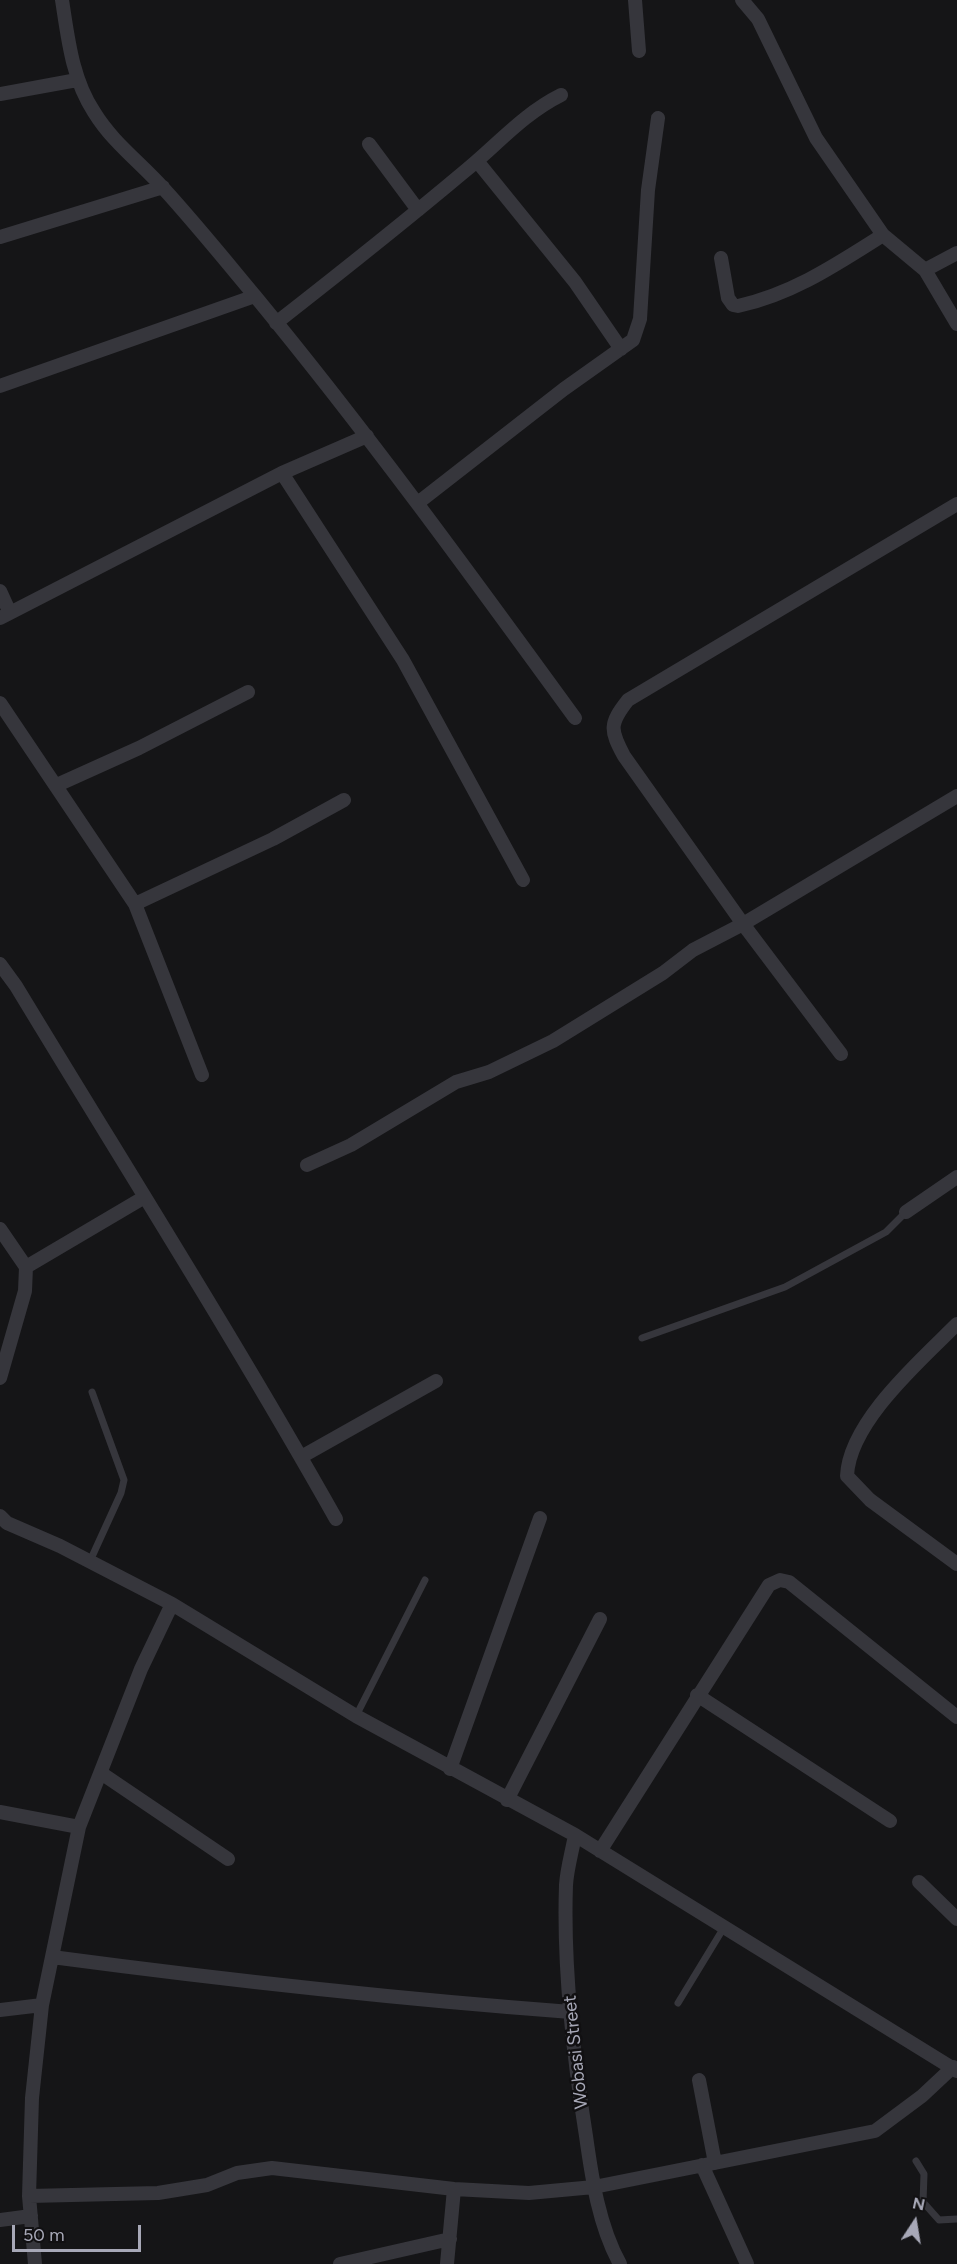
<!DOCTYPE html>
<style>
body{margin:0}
#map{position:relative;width:957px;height:2264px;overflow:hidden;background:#151517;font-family:Figtree,sans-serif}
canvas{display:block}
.north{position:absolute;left:885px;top:2192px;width:60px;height:60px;-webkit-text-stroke:4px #111012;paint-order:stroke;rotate:12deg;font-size:16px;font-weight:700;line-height:24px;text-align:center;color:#a7a8b7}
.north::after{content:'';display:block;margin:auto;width:21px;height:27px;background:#a7a8b7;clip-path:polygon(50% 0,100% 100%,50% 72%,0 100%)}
.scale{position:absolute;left:12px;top:2225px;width:129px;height:27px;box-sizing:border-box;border:3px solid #a7a8b7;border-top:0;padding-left:8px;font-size:18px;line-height:21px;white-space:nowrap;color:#a7a8b7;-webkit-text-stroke:4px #111012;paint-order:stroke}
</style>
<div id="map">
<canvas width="957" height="2264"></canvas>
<div class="north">N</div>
<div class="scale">50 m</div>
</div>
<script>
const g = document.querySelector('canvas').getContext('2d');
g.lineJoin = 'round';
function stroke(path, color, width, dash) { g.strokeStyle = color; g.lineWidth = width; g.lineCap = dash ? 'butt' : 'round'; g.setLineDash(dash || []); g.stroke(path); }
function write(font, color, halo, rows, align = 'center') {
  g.font = font + ' Figtree,sans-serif'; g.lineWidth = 5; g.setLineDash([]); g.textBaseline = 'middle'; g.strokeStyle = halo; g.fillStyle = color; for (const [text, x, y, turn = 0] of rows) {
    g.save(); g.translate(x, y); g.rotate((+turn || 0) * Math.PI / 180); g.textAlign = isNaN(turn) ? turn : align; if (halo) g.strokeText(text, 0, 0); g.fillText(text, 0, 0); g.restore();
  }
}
const service = new Path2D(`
 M642 1338 785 1287 886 1232 906 1212
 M90 1561 121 1493 124 1480 92 1392
 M356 1716 425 1580
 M678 2003 723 1929
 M916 2161 924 2174 923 2202 939 2220 957 2219`);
const minor = new Path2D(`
 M62 0C68 38 72 79 94 112 113 143 140 162 164 189 195 223 225 260 255 296 367 432 471 575 575 718
 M635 0 639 51
 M742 0 758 19 816 138 883 235 925 270 957 324
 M0 94 77 80
 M369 144 418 210
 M477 161 575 282 621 349
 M0 237 163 187
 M721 258 728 298 733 305 738 306C793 294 837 264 883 235
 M925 270 957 253
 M276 323C340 273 403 223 465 171 497 145 523 114 561 95
 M0 386 255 296
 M282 473 403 660 523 880
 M419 502 564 389 633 340 640 319 648 190 658 118
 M0 591 10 613
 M0 618 282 473 367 436
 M0 703 135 904 202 1075
 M57 785 139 748 248 692
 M135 904 273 839 344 800
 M0 964 16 986C123 1163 234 1338 336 1519
 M841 1054 743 924 624 756C610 730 609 724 628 700L957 504
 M307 1165 351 1145 456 1082 489 1072 553 1041 663 973 693 950 743 924 957 796
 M906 1212 957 1177
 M0 1229 26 1267 25 1291 0 1378
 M26 1267 143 1198
 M957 1324C921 1360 849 1422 847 1476L870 1500 957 1564
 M301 1457 436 1381
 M0 1516 7 1523 60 1546 172 1604 356 1716 575 1835 957 2071
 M697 1695 890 1821
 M450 1769 540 1518
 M101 1773 228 1859
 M507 1800 600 1619
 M0 1812 79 1827
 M575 1835C572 1852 567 1869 566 1885 563 1968 573 2054 586 2136 592 2179 599 2226 620 2264
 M600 1851 769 1585 780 1580 789 1582 957 1717
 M919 1882 957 1919
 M52 1957C225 1980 397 1999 571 2012
 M0 2010 42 2005
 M699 2080 715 2163
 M702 2165 747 2264
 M29 2196 158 2193 207 2185 237 2173 272 2168 454 2189 529 2193 594 2187 875 2131 922 2096 953 2067
 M0 2220 31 2216
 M35 2264 29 2196 32 2098 42 2005 79 1827 141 1669 172 1604
 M340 2264 450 2239
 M447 2264 454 2189`);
const streetNames = [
 ["Wobasi Street",576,2052,-96]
];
stroke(service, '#36363c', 7);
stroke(minor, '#36363c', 14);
write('18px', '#a7a8b7', '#111012', streetNames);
</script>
